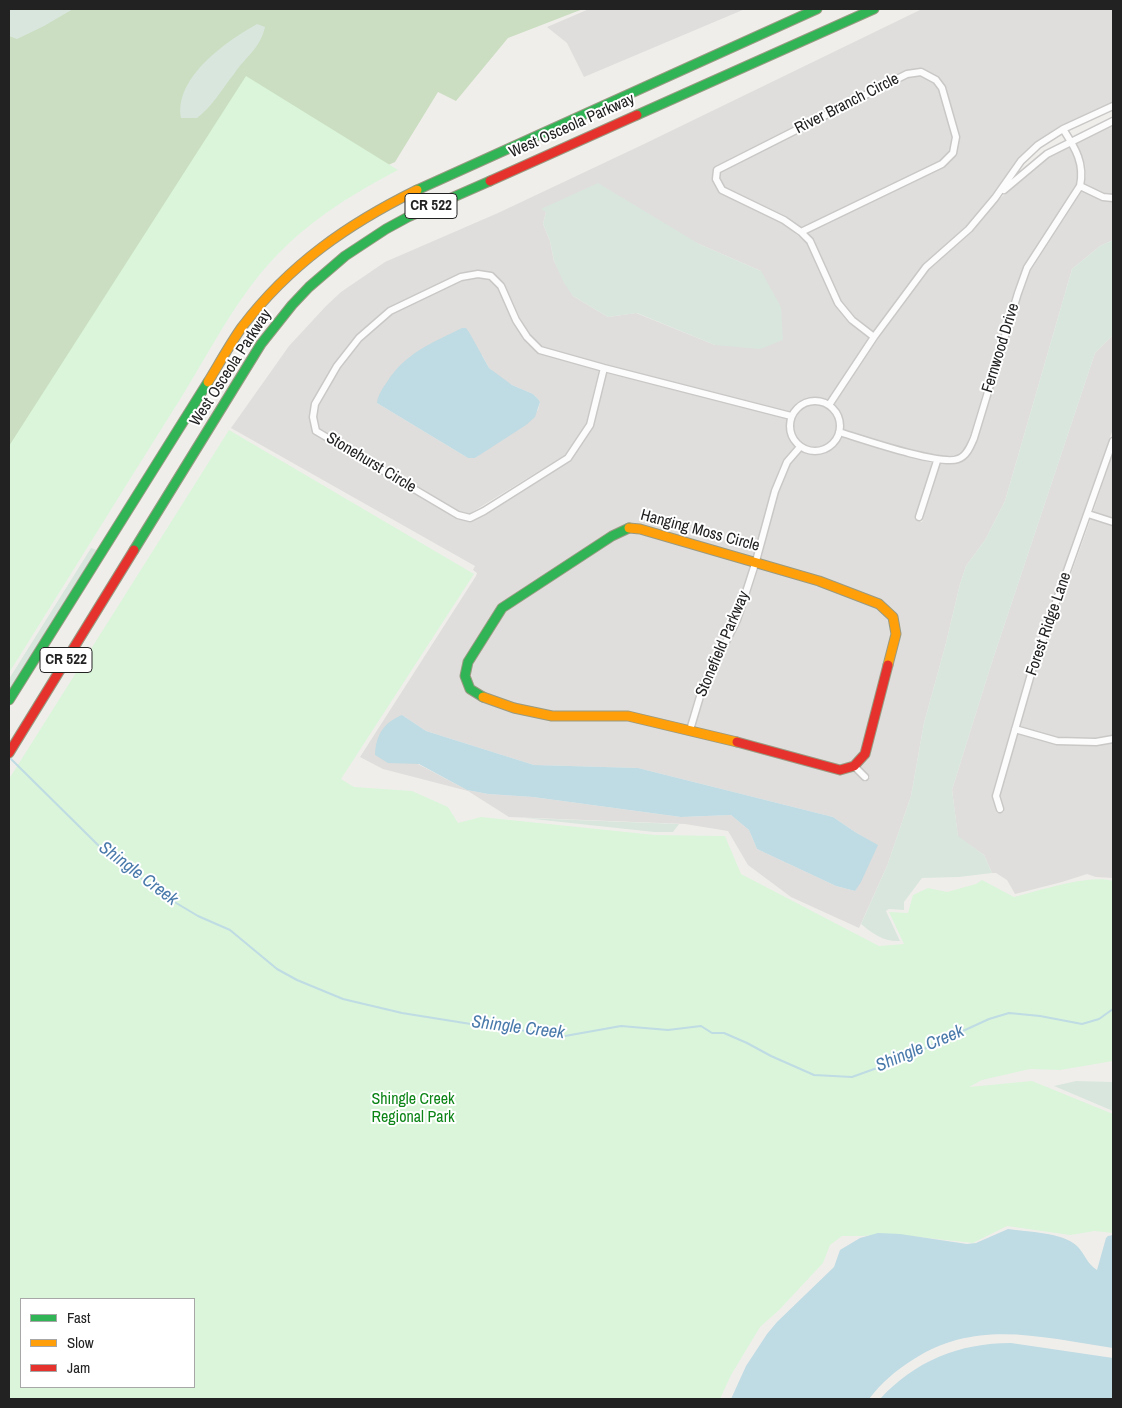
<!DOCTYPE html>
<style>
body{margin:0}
#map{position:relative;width:1122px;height:1408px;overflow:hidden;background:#f0eeeb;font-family:"Archivo Narrow",sans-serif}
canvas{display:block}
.frame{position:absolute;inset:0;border:10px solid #222;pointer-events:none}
.legend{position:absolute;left:20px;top:1298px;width:175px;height:90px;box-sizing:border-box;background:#fff;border:1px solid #a7a7a7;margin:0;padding:6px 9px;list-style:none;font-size:15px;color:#222}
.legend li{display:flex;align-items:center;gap:10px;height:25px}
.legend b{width:25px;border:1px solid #a7a7a7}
</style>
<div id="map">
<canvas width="1122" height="1408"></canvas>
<div class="frame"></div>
<ul class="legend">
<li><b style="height:6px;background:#30b455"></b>Fast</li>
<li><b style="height:6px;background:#ff9f0a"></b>Slow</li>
<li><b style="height:6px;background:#e5322d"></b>Jam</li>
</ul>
</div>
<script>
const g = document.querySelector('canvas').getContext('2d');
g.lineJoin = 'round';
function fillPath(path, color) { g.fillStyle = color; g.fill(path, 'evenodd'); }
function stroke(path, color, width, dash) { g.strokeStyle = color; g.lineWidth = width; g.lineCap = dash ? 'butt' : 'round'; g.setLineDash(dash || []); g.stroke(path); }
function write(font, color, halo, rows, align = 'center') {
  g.font = font + ' "Archivo Narrow",sans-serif'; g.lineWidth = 4; g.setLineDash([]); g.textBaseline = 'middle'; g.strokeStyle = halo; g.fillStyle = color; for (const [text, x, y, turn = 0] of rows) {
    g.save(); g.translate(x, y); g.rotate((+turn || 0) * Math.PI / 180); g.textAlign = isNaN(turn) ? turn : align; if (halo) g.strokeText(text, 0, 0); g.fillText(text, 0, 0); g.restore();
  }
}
const residential = new Path2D(`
 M589 9H745L584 77 567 43 547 27Z
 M922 9H1113V102L1058 127 1036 142 1018 159 992 195 966 226 923 265 873 332 855 317 841 301 814 240 807 233 944 167 956 155 960 136 946 87 939 78 922 68 905 71 715 166 713 169 712 180 721 193 782 223 807 243 835 305 850 322 869 337 828 400 820 397H809L799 401 789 412 604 365 542 347 530 335 520 318 504 283 493 274 477 271 459 274 387 308 357 335 334 364 312 402 310 417 315 434 456 518 470 521 486 514 571 460 593 427 606 373 787 418V433L795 446 783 460 771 490 754 557 641 526 609 533 499 605 465 660 466 690 514 711 628 720 853 770 865 782 870 777 859 766 897 617 820 577 761 559 778 493 790 464 801 451 815 455 829 451 836 446 841 437 932 463 915 519 922 522 940 464 961 462 972 452 978 439 1022 294 1031 270 1082 191 1102 201 1113 202V240L1100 246 1072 269 1005 501 985 540 966 566 960 584 946 643 924 723 911 796 887 866 859 928 791 897 748 865 728 831 685 824 509 817 468 791 383 769 360 757 476 576 477 573 473 570 475 566 231 428 289 346 326 306 341 292 385 262 498 213 642 145ZM546 212 699 244 761 271 715 345 636 313 608 317 573 296 554 261 550 241 543 224ZM402 715 426 731 534 765 638 768 833 817 855 832 877 845 855 891 836 886 757 849 749 830 731 815 681 817 533 797 488 794 467 790 418 764Z
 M921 75 934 82 939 89 952 136 950 151 940 161 801 228 786 216 725 187 720 178 721 172 909 77Z
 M1113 125V195L1104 194 1084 185 1086 175 1085 164 1075 143Z
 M1069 146 1078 165 1079 173 1077 185 1024 266 1014 291 970 436 965 448 957 455 937 457 843 430 842 417 834 405 878 339 929 270 972 232 998 200 1049 157Z
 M478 278 489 279 498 288 513 321 524 339 537 352 599 370 586 424 565 455 469 514 459 512 320 429 317 417 319 405 340 369 362 341 392 314 462 281ZM482 355 489 368 502 379 512 385 533 394 538 399 540 402 538 410 475 458H468L377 403Z
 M1113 335V429L1029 666 992 794 997 813 1004 812 1000 796 1017 733 1057 745H1097L1113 742V878L1096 877 1087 874 1062 882 1015 894 1007 880 996 873H992L984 855 958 837 952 790 992 662 1095 353Z
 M794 426a21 21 0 1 1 42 0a21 21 0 1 1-42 0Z
 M1113 453V518L1093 512Z
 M1091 518 1113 526V735L1095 738 1057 737 1019 727 1037 669Z
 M630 532 751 564 734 618 700 681 687 726 552 712 515 704 489 696 473 687 469 676 472 664 505 610 614 539Z
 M759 566 818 584 877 608 890 618 892 634 861 752 852 763 839 767 694 728 707 684 725 654 741 622Z`);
const forest = new Path2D(`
 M9 9H583L508 38 456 101 438 92 395 162 351 182 9 473Z`);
const wetland = new Path2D(`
 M12 9H73L44 26 17 39 9 36V11Z
 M257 24 265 27C260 49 246 56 234 74 221 90 213 106 197 118H181C174 77 227 41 257 24Z
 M598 183 699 244 761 271 781 307 783 340 760 349 715 345 637 313 608 317 573 296 564 283 554 261 550 241 543 224 546 212 541 209Z
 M1113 240V335L1095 353 992 662 952 790 958 836 984 855 992 873 959 877 922 878 904 902V910L889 909 886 911 900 941C884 942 873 934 861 924L887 866 911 796 924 723 946 643 960 584 966 566 985 540 1005 501 1072 269 1100 246Z
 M91 548 97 550 9 692V679Z
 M524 818 679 824 673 832H654Z
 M1076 1081 1113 1082V1111L1054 1086Z`);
const park = new Path2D(`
 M246 76 398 170C354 193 313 218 278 254 236 297 211 350 179 401 122 491 66 582 9 673V446Z
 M229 430 474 574 341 779 354 787 412 791 448 807 458 823 481 817 655 835 725 836 741 874 879 946 904 944 889 912 908 913 913 895 928 888 947 892 976 884 982 880 1014 897C1039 891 1089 874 1113 881V1061L1060 1070 1030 1069 982 1080 969 1087 1032 1081 1113 1114V1233L1095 1231 1070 1235 1007 1226 973 1243 891 1234 863 1236H842L830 1245 823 1263 779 1310 760 1327 731 1375 720 1399H9V779ZM21 1299H194V1387H21Z`);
const water = new Path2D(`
 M462 328H466L469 332 489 368 512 385 533 394 538 399 540 402 535 417 526 425 475 458H468L377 403C378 395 382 389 387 382 405 353 432 343 462 328Z
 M402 715 426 731 534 765 638 768 833 817 855 832 878 845 861 882 855 891 836 886 757 849 749 830 731 815 681 817 533 797 488 794 467 790 419 764 388 763 375 755C376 735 383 723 402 715Z
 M1008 1229C1028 1232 1062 1232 1077 1246 1085 1254 1087 1264 1097 1270L1106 1238 1108 1236 1113 1235V1348C1044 1338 977 1318 914 1359 896 1370 881 1383 869 1399H731L746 1366 767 1334 777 1322 834 1267 840 1250 860 1238 878 1233 900 1234 967 1244 976 1243Z
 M1011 1343 1113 1358V1399H880C915 1361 959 1343 1011 1343Z`);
const stream = new Path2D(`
 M9 757 101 848 124 863 156 891 198 916 230 930 277 969 297 980 343 999 402 1013 502 1029 543 1032 565 1036 621 1026 668 1030 701 1026 712 1033H724L747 1043 771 1056 814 1075 852 1077 902 1059 989 1019 1009 1013 1040 1016 1082 1024 1099 1019 1113 1009`);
const street = new Path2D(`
 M1080 186 1103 197 1113 198
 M1004 190 1047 154 1113 121
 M801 232 942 164 953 153 956 137 942 88 936 80 921 72 907 74 717 170 716 179 722 190 784 220 801 232 810 241 838 303 852 320 874 337
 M604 368 590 425 568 458 484 511 470 518 458 515 316 431 313 417 315 404 337 366 359 338 390 311 461 277 478 274 491 276 501 286 516 320 527 337 540 350 604 368 791 416
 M790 426a25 25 0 1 1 50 0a25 25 0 1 1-50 0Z
 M829 405 874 337 926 267 969 229 995 198 1021 161 1038 145 1063 129 1113 106
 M839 432C862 439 940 466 958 459 967 456 971 445 974 438L1018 293 1027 268 1080 186C1085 163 1075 148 1063 129
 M1088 514 1113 522
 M919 517 937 461
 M1015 729 1057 741 1096 742 1113 739
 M690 730 704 683 721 652 737 620 756 561 775 491 787 462 800 447
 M854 766 865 777
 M1000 809 996 796 1033 667 1113 441`);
const fast = new Path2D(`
 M637 115 874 9
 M417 190 817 9
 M134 550 261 344 292 305 309 287 345 256 386 229 408 217 490 181
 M483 697 470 689 465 676 468 662 502 608 612 536 629 528
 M9 700 208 382`);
const slow = new Path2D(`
 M208 382C219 364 230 344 242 327 290 264 348 224 417 190
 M629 528 640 529 819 581 879 604 893 617 896 634 888 665
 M483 697 514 708 552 716H628L737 742`);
const jam = new Path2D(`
 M490 181 637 115
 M737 742 840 770 854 766 865 754 888 665
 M9 753 134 550`);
const shields = [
 [431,206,52],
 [66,660,52]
];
const shieldNames = [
 ["CR 522",431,206],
 ["CR 522",66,660]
];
const streetNames = [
 ["River Branch Circle",847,104,-27],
 ["West Osceola Parkway",572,126,-24],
 ["Fernwood Drive",1001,348,-73],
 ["West Osceola Parkway",231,368,-57],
 ["Stonehurst Circle",371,463,31],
 ["Hanging Moss Circle",700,531,15],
 ["Forest Ridge Lane",1049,624,-71],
 ["Stonefield Parkway",723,644,-67]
];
const parkNames = [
 ["Shingle Creek",413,1100],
 ["Regional Park",413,1118]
];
const waterNames = [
 ["Shingle Creek",138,874,37],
 ["Shingle Creek",518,1028,7],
 ["Shingle Creek",920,1049,-23]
];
fillPath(residential, '#dfdedc');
fillPath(forest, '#cbdec1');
fillPath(wetland, '#d9e6de');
fillPath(park, '#daf5da');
fillPath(water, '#bfdbe3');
stroke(stream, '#bfdbe3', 2);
stroke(street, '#c9c8c7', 9);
stroke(fast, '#999a82', 11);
stroke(slow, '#999a82', 11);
stroke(jam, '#999a82', 11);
stroke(street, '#fdfcfc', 6);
stroke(fast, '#30b455', 9);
stroke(slow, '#ff9f0a', 9);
stroke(jam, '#e5322d', 9);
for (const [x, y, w] of shields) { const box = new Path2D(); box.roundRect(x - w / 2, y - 12.5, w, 25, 4); g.fillStyle = '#fff'; g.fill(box); stroke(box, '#222', 1); }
write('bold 15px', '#222', null, shieldNames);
write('16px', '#222', '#fff', streetNames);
write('16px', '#0c8416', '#fff', parkNames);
write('italic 18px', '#4a7aab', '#fff', waterNames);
</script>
